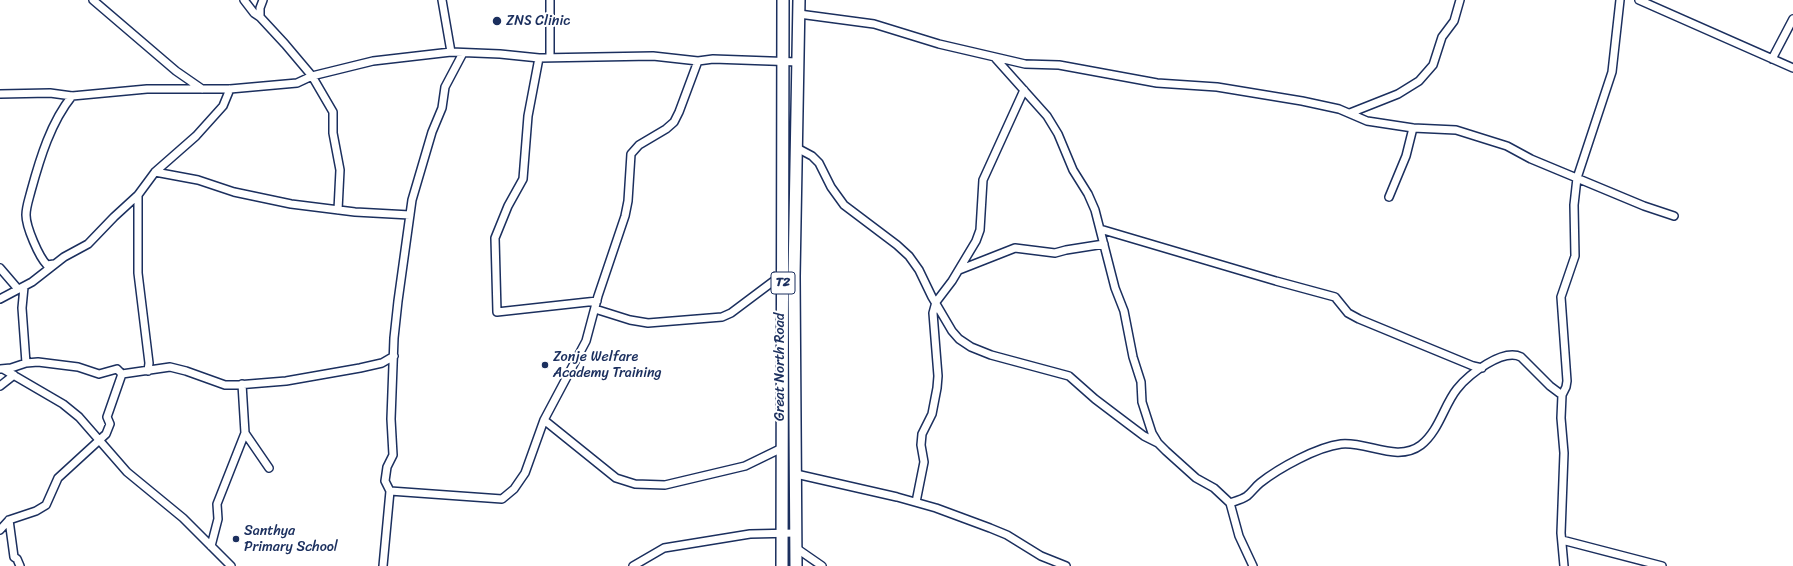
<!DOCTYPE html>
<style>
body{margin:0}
canvas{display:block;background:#fff}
</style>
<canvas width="1793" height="566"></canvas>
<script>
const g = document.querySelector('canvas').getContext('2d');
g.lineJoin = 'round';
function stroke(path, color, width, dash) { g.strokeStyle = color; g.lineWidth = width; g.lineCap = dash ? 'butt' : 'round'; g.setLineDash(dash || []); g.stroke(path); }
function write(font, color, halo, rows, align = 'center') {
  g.font = font + ' Sriracha,sans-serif'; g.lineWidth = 4; g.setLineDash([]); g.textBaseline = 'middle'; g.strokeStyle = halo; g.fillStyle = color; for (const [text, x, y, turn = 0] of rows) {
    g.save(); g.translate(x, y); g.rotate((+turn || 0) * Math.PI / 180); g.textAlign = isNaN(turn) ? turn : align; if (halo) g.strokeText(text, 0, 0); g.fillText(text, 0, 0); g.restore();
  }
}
const minor = new Path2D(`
 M93 0 176 71 202 89
 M244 0 254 13 260 17 285 44 312 76 333 112V133L340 170 338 210
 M442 0 451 52
 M1639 0 1793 68
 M799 14 874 24 939 44 1025 64 1059 65 1157 83 1217 87 1302 101 1339 109 1367 121 1413 128 1456 130 1507 146 1531 159 1644 206 1674 216
 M260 17V8L263 0
 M550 57V0
 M539 58 528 116 523 179 508 206 495 238 497 312 597 301
 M996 59 1047 116 1058 134 1073 170 1088 194 1095 210 1115 288 1124 311 1133 357 1141 382 1142 402 1152 433 1158 443 1166 451 1196 478 1214 488 1230 503 1239 536 1253 566
 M1772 59 1793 19
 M0 94 50 93 72 96 147 89H230L297 83 312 76 373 61 451 52 500 54 539 58 653 56 698 61 713 59 798 62
 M1350 113 1398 94 1419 81 1433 65 1442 37 1454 21 1460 0
 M797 148 812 156 819 163 831 187 844 205 897 245 909 256 919 270 932 297 952 331 959 339 971 347 991 355 1069 376 1095 399 1128 424 1144 436 1158 443
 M155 172 198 180 234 192 291 204 355 212 410 215
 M138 195V273L149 363 148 371
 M1389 197 1406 156 1413 128
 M1100 229 1276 281 1335 297 1348 313 1359 319 1473 366 1482 368
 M54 264 47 265C39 257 26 227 26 215 26 207 29 199 31 191 40 158 51 122 72 96
 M0 268 18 289
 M959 270 1015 248 1055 253 1066 250 1104 244
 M24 287 22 308 26 363
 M0 299 32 282 64 257 88 244 114 217 138 195 155 172 196 136 223 106 230 89
 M595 309 630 320 648 323 722 317 731 313 783 274
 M0 369 11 368 26 363 38 362 78 367 99 374 117 369 122 374 170 367 186 371 225 385H237L286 381 360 368 382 363 394 356
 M3 369 63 404 79 417 127 472 183 518 231 566
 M242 384 245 433 269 468
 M0 386 14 375
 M544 420 616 478 635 484 665 485 745 466 782 448
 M796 474 897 497 936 508 990 528 1007 535 1041 556 1066 566
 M390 491 502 499 514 489 525 473 544 420 586 341 598 296 625 216 628 201 631 154 639 145 666 129 674 122 679 112 698 61
 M916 502 924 462 921 445 922 434 932 414 937 388 938 376 933 313 936 302 952 281 976 241 980 230 983 180 1024 90
 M1230 503C1236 501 1243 499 1247 496 1252 492 1255 487 1260 483 1279 468 1317 447 1341 444 1367 441 1397 463 1421 445 1439 431 1444 405 1457 389 1469 374 1503 348 1521 357L1550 386 1562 395
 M9 520 14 557 17 559 20 566
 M0 530 9 520 36 511 46 505 58 478 106 434 110 424 107 417 122 374
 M1562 540 1662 566
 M211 546 218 519 217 504 245 433
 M796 548 822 566
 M383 566 390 491 385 481 387 467 393 455 391 419 394 338 398 301 412 200 432 132 442 108 445 87 463 53
 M633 566 664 548 750 534 796 533
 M1564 566 1561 533 1564 453 1561 418 1562 395 1566 387 1567 381 1561 297 1575 256 1574 205 1577 178 1612 72 1620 0`);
const highway = new Path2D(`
 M782 566 783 0
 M796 566 794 276 799 0`);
const markers = [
 [497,21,5,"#1b2f5e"],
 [545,365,4,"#1b2f5e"],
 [236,539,4,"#1b2f5e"]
];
const shields = [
 [783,283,24]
];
const shieldNames = [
 ["T2",783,283]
];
const poiNames = [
 ["ZNS Clinic",506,21],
 ["Zonje Welfare",553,357],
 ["Academy Training",553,373],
 ["Santhya",244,531],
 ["Primary School",244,547]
];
const streetNames = [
 ["Great North Road",780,367,-90]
];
stroke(minor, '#1b2f5e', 10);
stroke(highway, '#1b2f5e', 14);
stroke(minor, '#fff', 7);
stroke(highway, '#fff', 11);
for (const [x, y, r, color] of markers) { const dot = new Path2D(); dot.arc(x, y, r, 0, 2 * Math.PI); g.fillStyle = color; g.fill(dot); stroke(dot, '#fff', 1.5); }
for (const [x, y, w] of shields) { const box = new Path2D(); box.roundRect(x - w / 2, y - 11, w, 22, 3); g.fillStyle = '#fff'; g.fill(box); stroke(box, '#1b2f5e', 1); }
write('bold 13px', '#1b2f5e', null, shieldNames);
write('14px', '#1b2f5e', '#fff', poiNames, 'left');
write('14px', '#1b2f5e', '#fff', streetNames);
</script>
